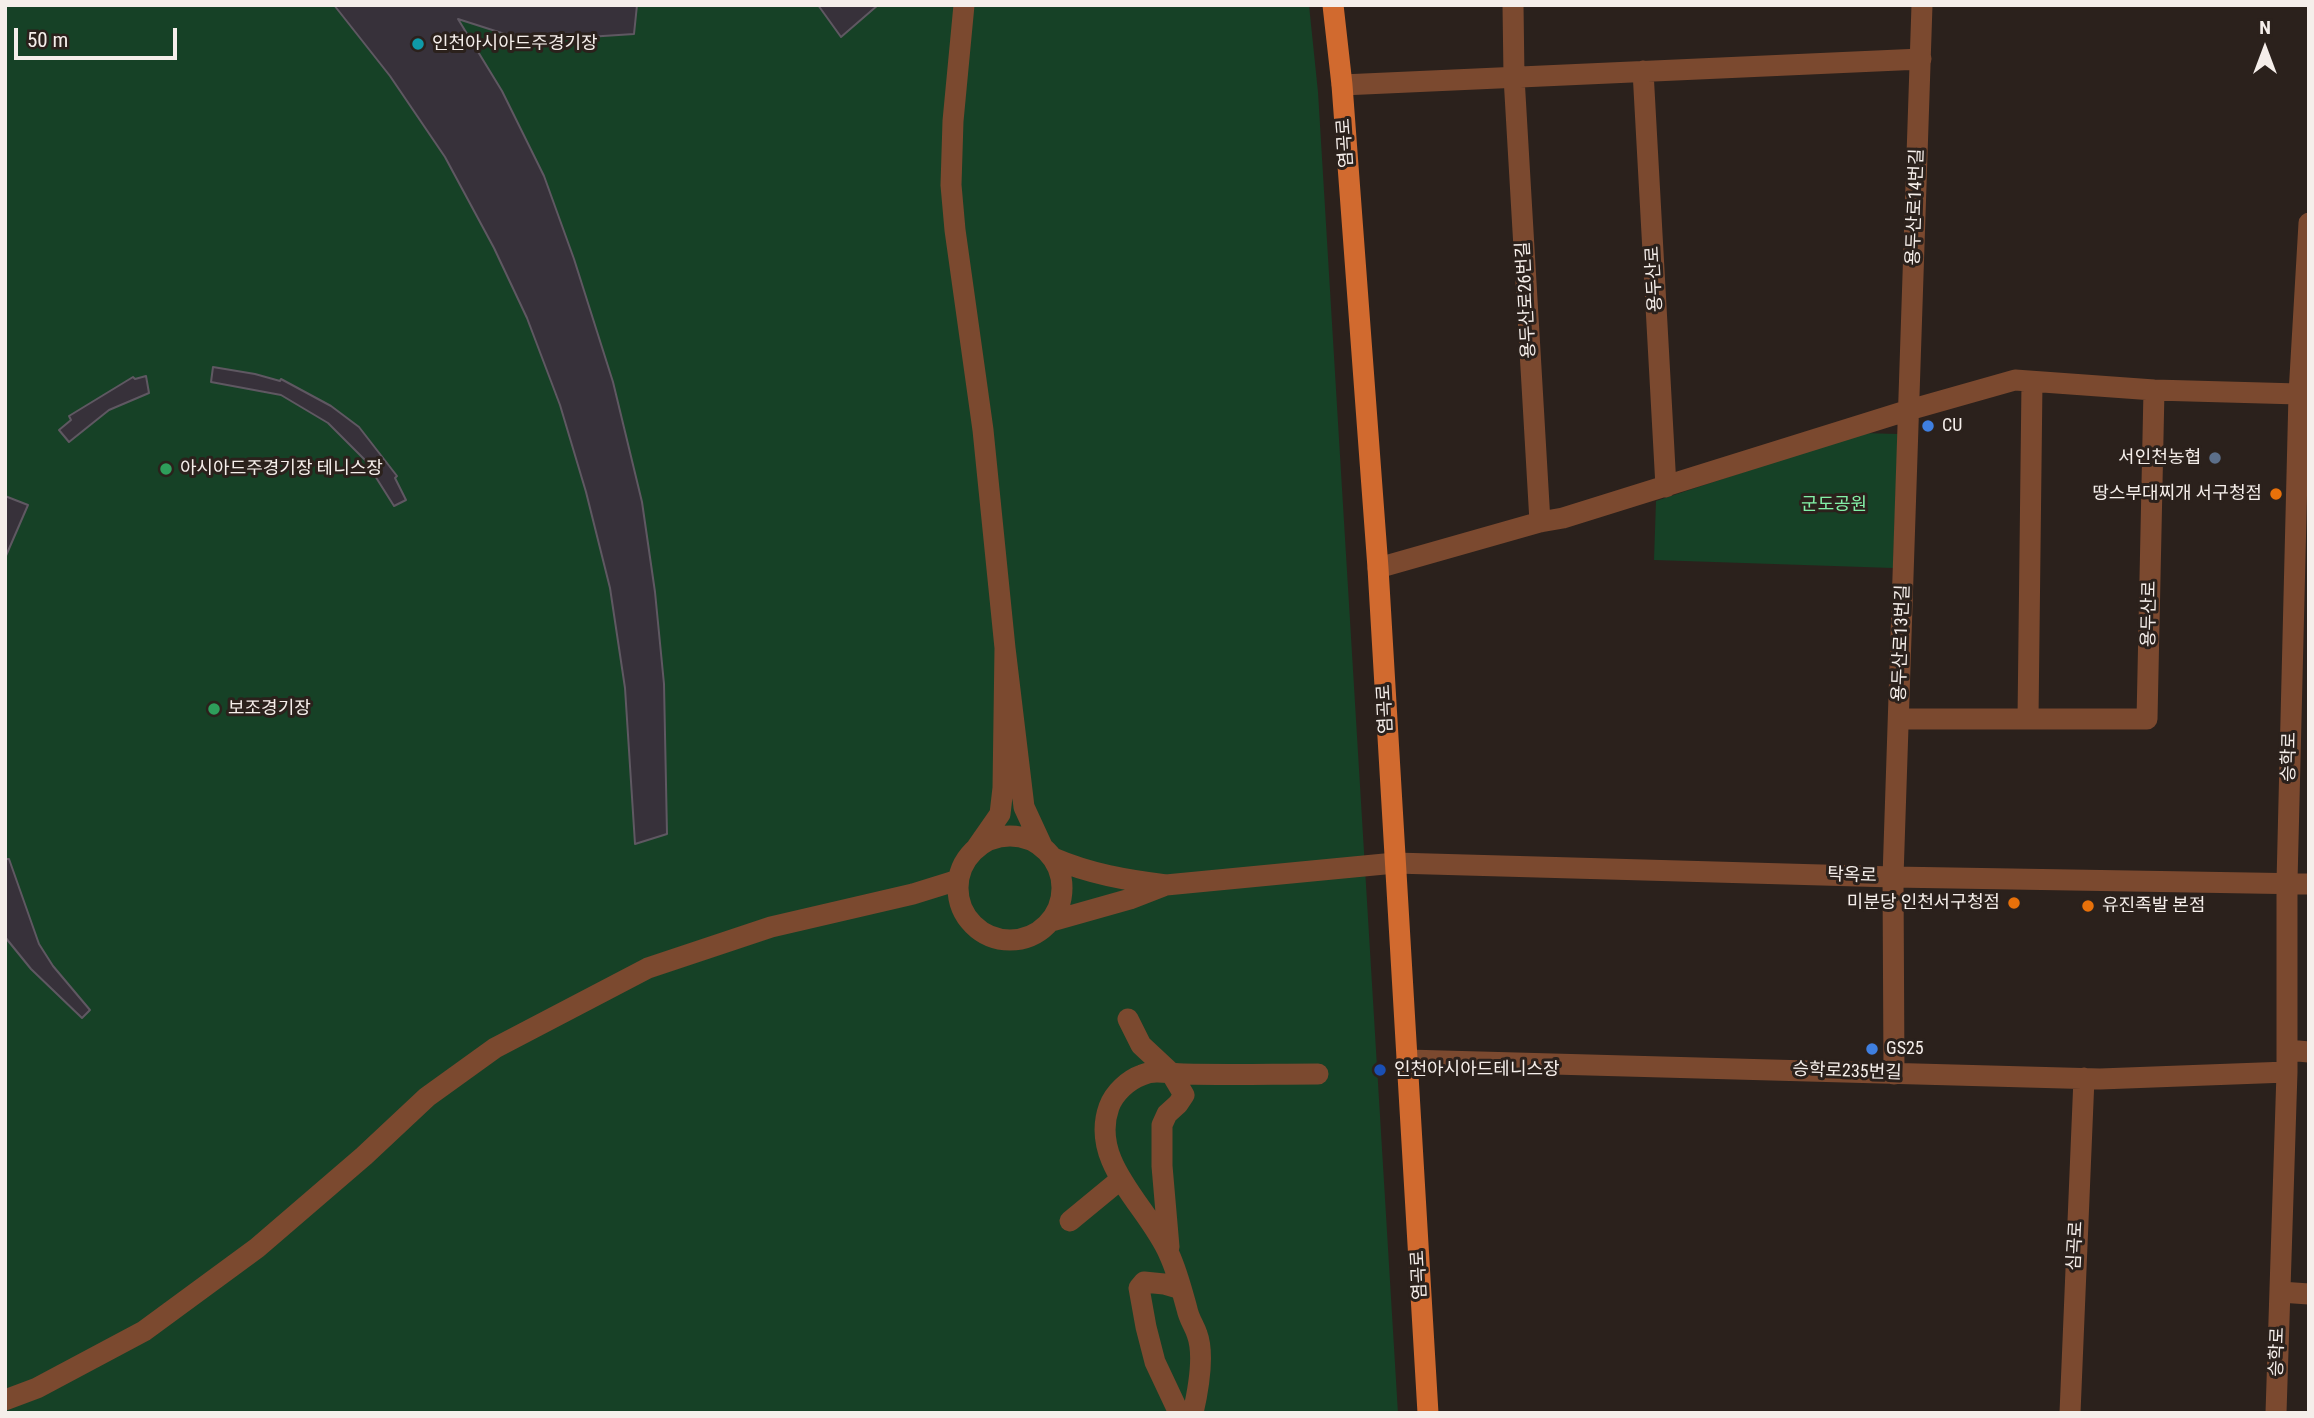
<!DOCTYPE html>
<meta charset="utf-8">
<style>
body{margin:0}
#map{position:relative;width:2314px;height:1418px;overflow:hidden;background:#2b211c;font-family:"Roboto Condensed",sans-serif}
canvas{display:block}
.frame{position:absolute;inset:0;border:7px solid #f5eeea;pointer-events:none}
.north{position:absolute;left:2230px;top:14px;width:70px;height:70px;-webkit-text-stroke:5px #2b211c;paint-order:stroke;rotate:0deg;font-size:19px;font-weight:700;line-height:28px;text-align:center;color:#f5eeea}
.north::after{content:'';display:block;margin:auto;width:24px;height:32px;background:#f5eeea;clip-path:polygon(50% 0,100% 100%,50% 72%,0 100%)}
.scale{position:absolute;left:14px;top:28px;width:163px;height:32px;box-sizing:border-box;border:4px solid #f5eeea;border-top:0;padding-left:9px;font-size:21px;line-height:24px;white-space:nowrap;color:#f5eeea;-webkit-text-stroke:5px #2b211c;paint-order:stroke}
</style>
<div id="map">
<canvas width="2314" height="1418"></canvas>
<div class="frame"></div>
<div class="north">N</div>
<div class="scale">50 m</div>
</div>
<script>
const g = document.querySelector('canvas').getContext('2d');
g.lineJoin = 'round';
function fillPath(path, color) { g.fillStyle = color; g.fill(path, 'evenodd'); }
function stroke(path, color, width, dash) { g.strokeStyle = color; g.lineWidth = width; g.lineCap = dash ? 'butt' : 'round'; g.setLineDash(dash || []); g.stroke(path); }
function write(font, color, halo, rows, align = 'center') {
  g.font = font + ' "Roboto Condensed","Noto Sans KR",sans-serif'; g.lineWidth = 6; g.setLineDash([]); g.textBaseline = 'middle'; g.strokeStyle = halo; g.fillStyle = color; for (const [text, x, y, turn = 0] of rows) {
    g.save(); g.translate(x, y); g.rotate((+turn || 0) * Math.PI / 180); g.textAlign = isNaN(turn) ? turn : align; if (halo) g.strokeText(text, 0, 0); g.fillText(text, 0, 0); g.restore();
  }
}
const green = new Path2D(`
 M5 5H1309L1318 92 1398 1413H5Z
 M1861 433 1898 434 1893 568 1654 560 1656 501Z`);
const building = new Path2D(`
 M334 5H637L634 34 572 38 508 35 458 19 502 91 544 176 574 259 613 382 642 502 655 592 664 684 667 834 635 844 625 688 610 588 586 492 560 405 527 318 494 248 445 157 390 76Z
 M818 5H878L841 37Z
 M213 367 255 374 280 381 281 379 331 406 359 427 397 476 395 478 406 500 394 506 365 460 328 423 281 395 211 382Z
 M146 376 149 393 109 410 69 442 59 430 71 420 69 416 133 377 135 379Z
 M5 496 28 505 5 558Z
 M5 859H9L39 944 53 966 90 1010 82 1018 31 969 5 937Z`);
const minor = new Path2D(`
 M964 5 953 121 951 185 955 230 983 430 1005 648
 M1513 5 1514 77 1540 522
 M1643 71 1666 487
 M1342 85 1921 59
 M1378 568 1540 522 1563 518 1909 410 2015 380 2154 390 2299 394
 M1899 719H2147L2154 390
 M2028 719 2032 382
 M958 888a52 52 0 1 1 104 0a52 52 0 1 1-104 0Z
 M977 847 1000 814 1003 788 1005 648 1024 807 1042 846
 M1166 885 1395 863 1893 877 2309 884
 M1052 921 1130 899 1166 885C1126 880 1090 874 1053 858
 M1128 1019 1141 1045 1171 1073 1184 1095 1178 1104 1167 1114 1162 1125V1166L1169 1247
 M2287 1050 2309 1052
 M1407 1060 2100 1079 2287 1072
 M1894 1074 1893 877 1922 5
 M1070 1221 1121 1179
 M2280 1292 2309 1294
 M5 1400 37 1388 144 1331 257 1248 364 1156 427 1097 495 1048 648 968 771 927 913 894 958 880
 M1179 1413 1155 1362 1146 1327 1139 1288 1144 1282 1164 1284 1181 1289
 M1193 1413C1198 1391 1205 1355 1197 1334 1194 1325 1189 1319 1187 1309 1182 1291 1177 1271 1169 1254 1149 1207 1089 1163 1109 1107 1114 1093 1128 1080 1142 1075 1156 1069 1170 1074 1184 1074 1229 1075 1273 1074 1318 1074
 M2070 1413 2084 1078
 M2276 1413 2287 1072V882L2299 394 2309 223`);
const major = new Path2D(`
 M1333 5 1342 85 1378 568 1428 1413`);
const markers = [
 [418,44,7,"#0f9aa8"],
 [1928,426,7,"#3f7fe0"],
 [2215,458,7,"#5c6f8a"],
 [166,469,7,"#2e9e5b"],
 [2276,494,7,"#e8710a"],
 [214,709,7,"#2e9e5b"],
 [2014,903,7,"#e8710a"],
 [2088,906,7,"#e8710a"],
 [1872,1049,7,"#3f7fe0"],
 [1380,1070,7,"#1a4fb4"]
];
const poiNames = [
 ["인천아시아드주경기장",432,44],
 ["CU",1942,426],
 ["서인천농협",2201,458,"right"],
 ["아시아드주경기장 테니스장",180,469],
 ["땅스부대찌개 서구청점",2262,494,"right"],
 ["보조경기장",228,709],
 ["미분당 인천서구청점",2000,903,"right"],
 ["유진족발 본점",2102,906],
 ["GS25",1886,1049],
 ["인천아시아드테니스장",1394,1070]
];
const streetNames = [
 ["염곡로",1346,143,-94],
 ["용두산로14번길",1916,207,-88],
 ["용두산로",1655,279,-93],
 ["용두산로26번길",1527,300,-93],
 ["용두산로",2150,614,-89],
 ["용두산로13번길",1902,643,-88],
 ["염곡로",1386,709,-93],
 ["승학로",2290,757,-89],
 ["탁옥로",1852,876,2],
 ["승학로235번길",1847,1072,2],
 ["심곡로",2076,1246,-87],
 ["염곡로",1420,1275,-93],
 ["승학로",2278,1352,-88]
];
const parkNames = [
 ["군도공원",1834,505]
];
fillPath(green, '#164126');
fillPath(building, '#37313a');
stroke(building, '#5f5862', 2);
stroke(minor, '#7b492f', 21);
stroke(major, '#d16a2f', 21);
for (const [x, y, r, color] of markers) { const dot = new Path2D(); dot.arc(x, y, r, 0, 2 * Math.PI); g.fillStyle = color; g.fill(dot); stroke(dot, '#2b211c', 2.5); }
write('18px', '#f5eeea', '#2b211c', poiNames, 'left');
write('18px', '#f5eeea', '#2b211c', streetNames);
write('18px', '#83f0a7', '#2b211c', parkNames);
</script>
